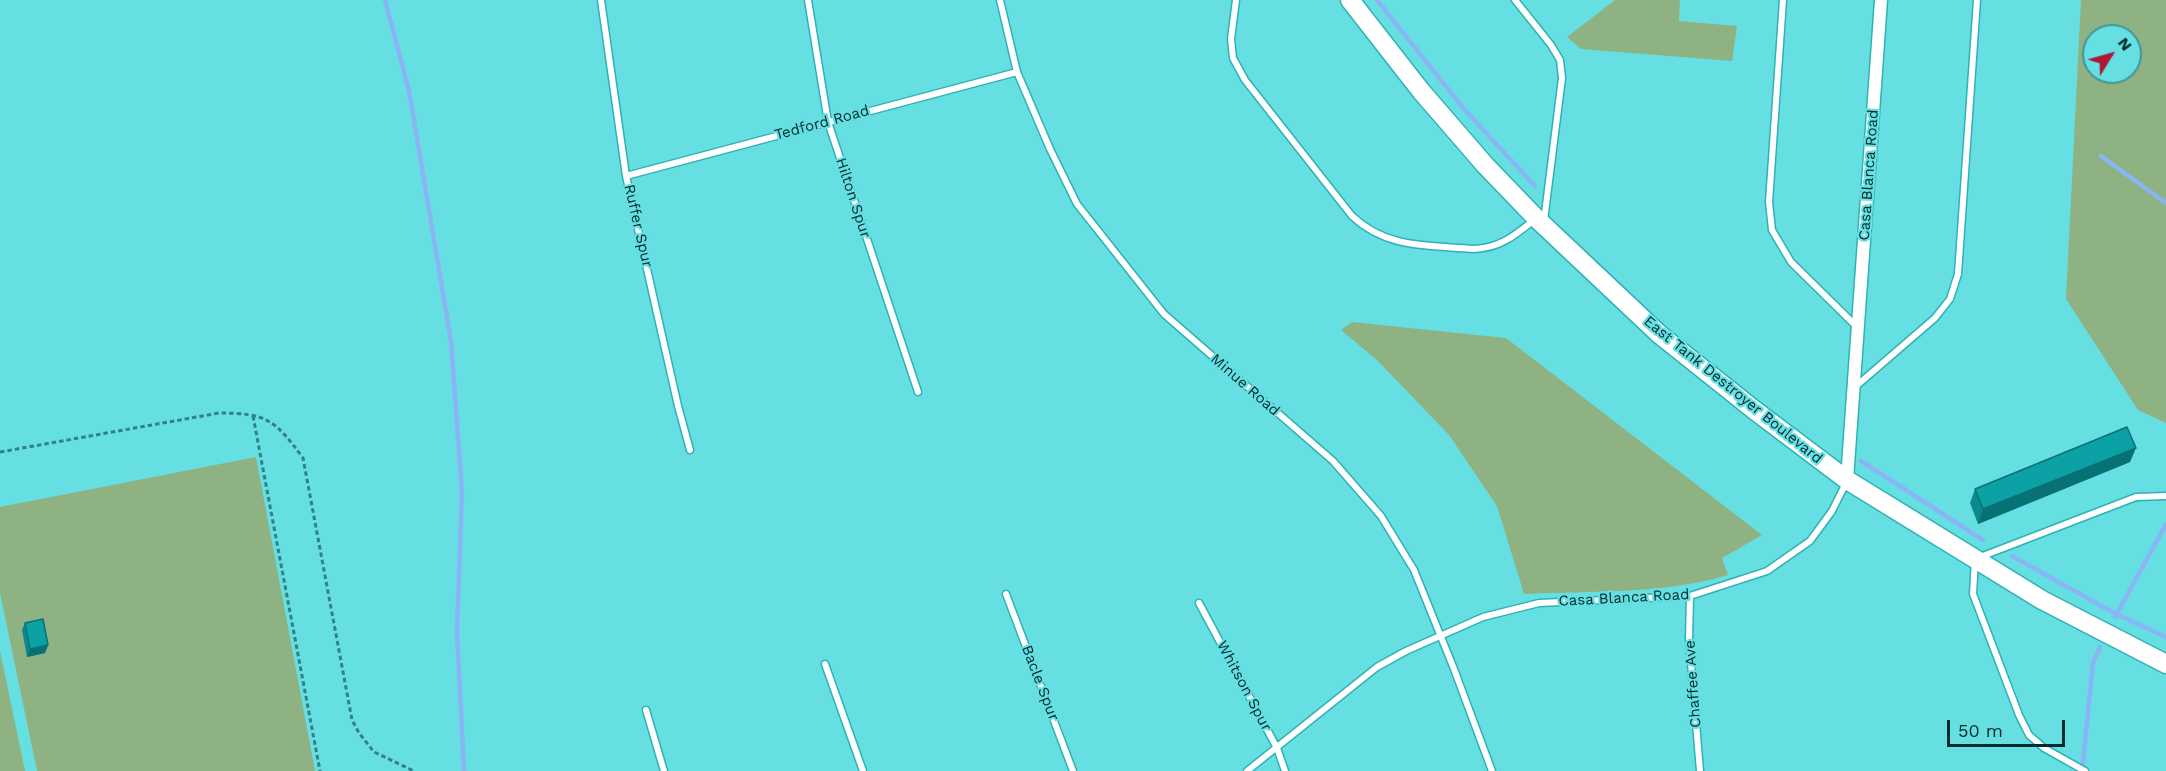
<!DOCTYPE html>
<style>
body{margin:0}
#map{position:relative;width:2166px;height:771px;overflow:hidden;background:#66dfe2;font-family:"Work Sans",sans-serif}
canvas{display:block}
.north{position:absolute;left:2082px;top:24px;width:60px;height:60px;box-sizing:border-box;background:#66dfe2;border:2px solid #3e979a;border-radius:50%;rotate:53deg;font-size:16px;font-weight:700;line-height:24px;text-align:center;color:#022b2d}
.north::after{content:'';display:block;margin:auto;width:21px;height:27px;background:#ad1836;clip-path:polygon(50% 0,100% 100%,50% 72%,0 100%)}
.scale{position:absolute;left:1947px;top:720px;width:118px;height:27px;box-sizing:border-box;border:3px solid #022b2d;border-top:0;padding-left:8px;font-size:18px;line-height:21px;white-space:nowrap;color:#022b2d;-webkit-text-stroke:4px #66dfe2;paint-order:stroke}
</style>
<div id="map">
<canvas width="2166" height="771"></canvas>
<div class="north">N</div>
<div class="scale">50 m</div>
</div>
<script>
const g = document.querySelector('canvas').getContext('2d');
g.lineJoin = 'round';
function fillPath(path, color) { g.fillStyle = color; g.fill(path, 'evenodd'); }
function stroke(path, color, width, dash) { g.strokeStyle = color; g.lineWidth = width; g.lineCap = dash ? 'butt' : 'round'; g.setLineDash(dash || []); g.stroke(path); }
function write(font, color, halo, rows, align = 'center') {
  g.font = font + ' "Work Sans",sans-serif'; g.lineWidth = 4.5; g.setLineDash([]); g.textBaseline = 'middle'; g.strokeStyle = halo; g.fillStyle = color; for (const [text, x, y, turn = 0] of rows) {
    g.save(); g.translate(x, y); g.rotate((+turn || 0) * Math.PI / 180); g.textAlign = isNaN(turn) ? turn : align; if (halo) g.strokeText(text, 0, 0); g.fillText(text, 0, 0); g.restore();
  }
}
const green = new Path2D(`
 M1615 0H1680L1679 21 1737 26 1732 61 1581 49 1567 37Z
 M2081 0H2166V423L2138 410 2066 299ZM2094 36H2130V72H2094Z
 M1352 322 1506 338 1762 535 1722 558 1728 575C1666 594 1589 591 1524 594L1497 506 1449 435 1377 360 1341 330Z
 M256 457 315 771H37L0 593V507Z
 M0 651 25 771H0Z`);
const stream = new Path2D(`
 M385 0 409 91 451 341 462 492 457 631 464 771
 M1377 0 1464 109 1535 186
 M2101 156 2166 203
 M1861 461 1983 540
 M2012 556 2116 614 2166 637
 M2115 617 2166 524
 M2082 771 2093 663 2100 647`);
const path = new Path2D(`
 M253 416 320 771
 M0 452 219 413C267 413 275 420 303 458L352 720 359 733 374 752 414 771`);
const lane = new Path2D(`
 M601 0 626 176 678 406 690 450
 M808 0 828 122 918 392
 M1000 0 1017 72 1050 149 1077 204 1164 314 1333 461 1381 516 1414 570 1454 669 1492 771
 M1236 0 1231 39 1233 58 1245 80 1352 216C1387 249 1428 245 1474 249 1500 248 1514 236 1534 220
 M1515 0 1551 45 1560 60 1562 78 1544 221
 M1783 0 1769 202 1772 230 1791 262 1856 326
 M626 176 1017 72
 M1855 387 1935 318 1950 299 1958 274 1977 0
 M1006 594 1073 771
 M1690 596 1689 639 1700 771
 M1199 603 1277 748 1285 771
 M825 664 863 771
 M646 710 664 771
 M1247 771 1377 667 1406 651 1483 617 1539 603 1690 596 1767 571 1810 541 1832 511 1847 481
 M2085 771 2044 748 2029 735 2019 715 1973 594 1975 559 2136 497 2166 496`);
const street = new Path2D(`
 M1847 480 1881 0`);
const secondary = new Path2D(`
 M1350 0 1421 91 1485 165 1536 218 1659 334 1753 409 1847 480 2042 600 2166 664`);
const wall = new Path2D(`
 M2130 462 1978 524 1970 503 1975 489Z
 M25 623 48 645 45 653 27 657 22 630Z`);
const shadedWall = new Path2D(`
 M2136 448 2130 462 1978 524 1983 509Z
 M48 645 45 653 27 657 30 649Z`);
const building = new Path2D(`
 M2127 427 2136 448 1983 509 1975 489Z
 M43 619 48 645 30 649 25 623Z`);
const streetNames = [
 ["Tedford Road",822,123,-15],
 ["Casa Blanca Road",1869,175,-86],
 ["Hilton Spur",853,198,72],
 ["Ruffer Spur",638,226,77],
 ["Minue Road",1245,385,41],
 ["East Tank Destroyer Boulevard",1733,390,39],
 ["Casa Blanca Road",1624,598,-3],
 ["Bacle Spur",1040,683,69],
 ["Chaffee Ave",1693,684,-94],
 ["Whitson Spur",1244,686,62]
];
fillPath(green, '#8fb283');
stroke(stream, '#89b5f5', 4.5);
stroke(lane, '#2eb2b5', 9);
stroke(street, '#2eb2b5', 15);
stroke(secondary, '#2eb2b5', 21);
stroke(path, '#328184', 3, [4.5, 3]);
stroke(lane, '#fff', 6);
stroke(street, '#fff', 12);
stroke(secondary, '#fff', 18);
fillPath(wall, '#098a8e');
fillPath(shadedWall, '#087174');
fillPath(building, '#0ba1a5');
stroke(building, '#087174', 1.5);
write('15px', '#022b2d', '#66dfe2', streetNames);
</script>
